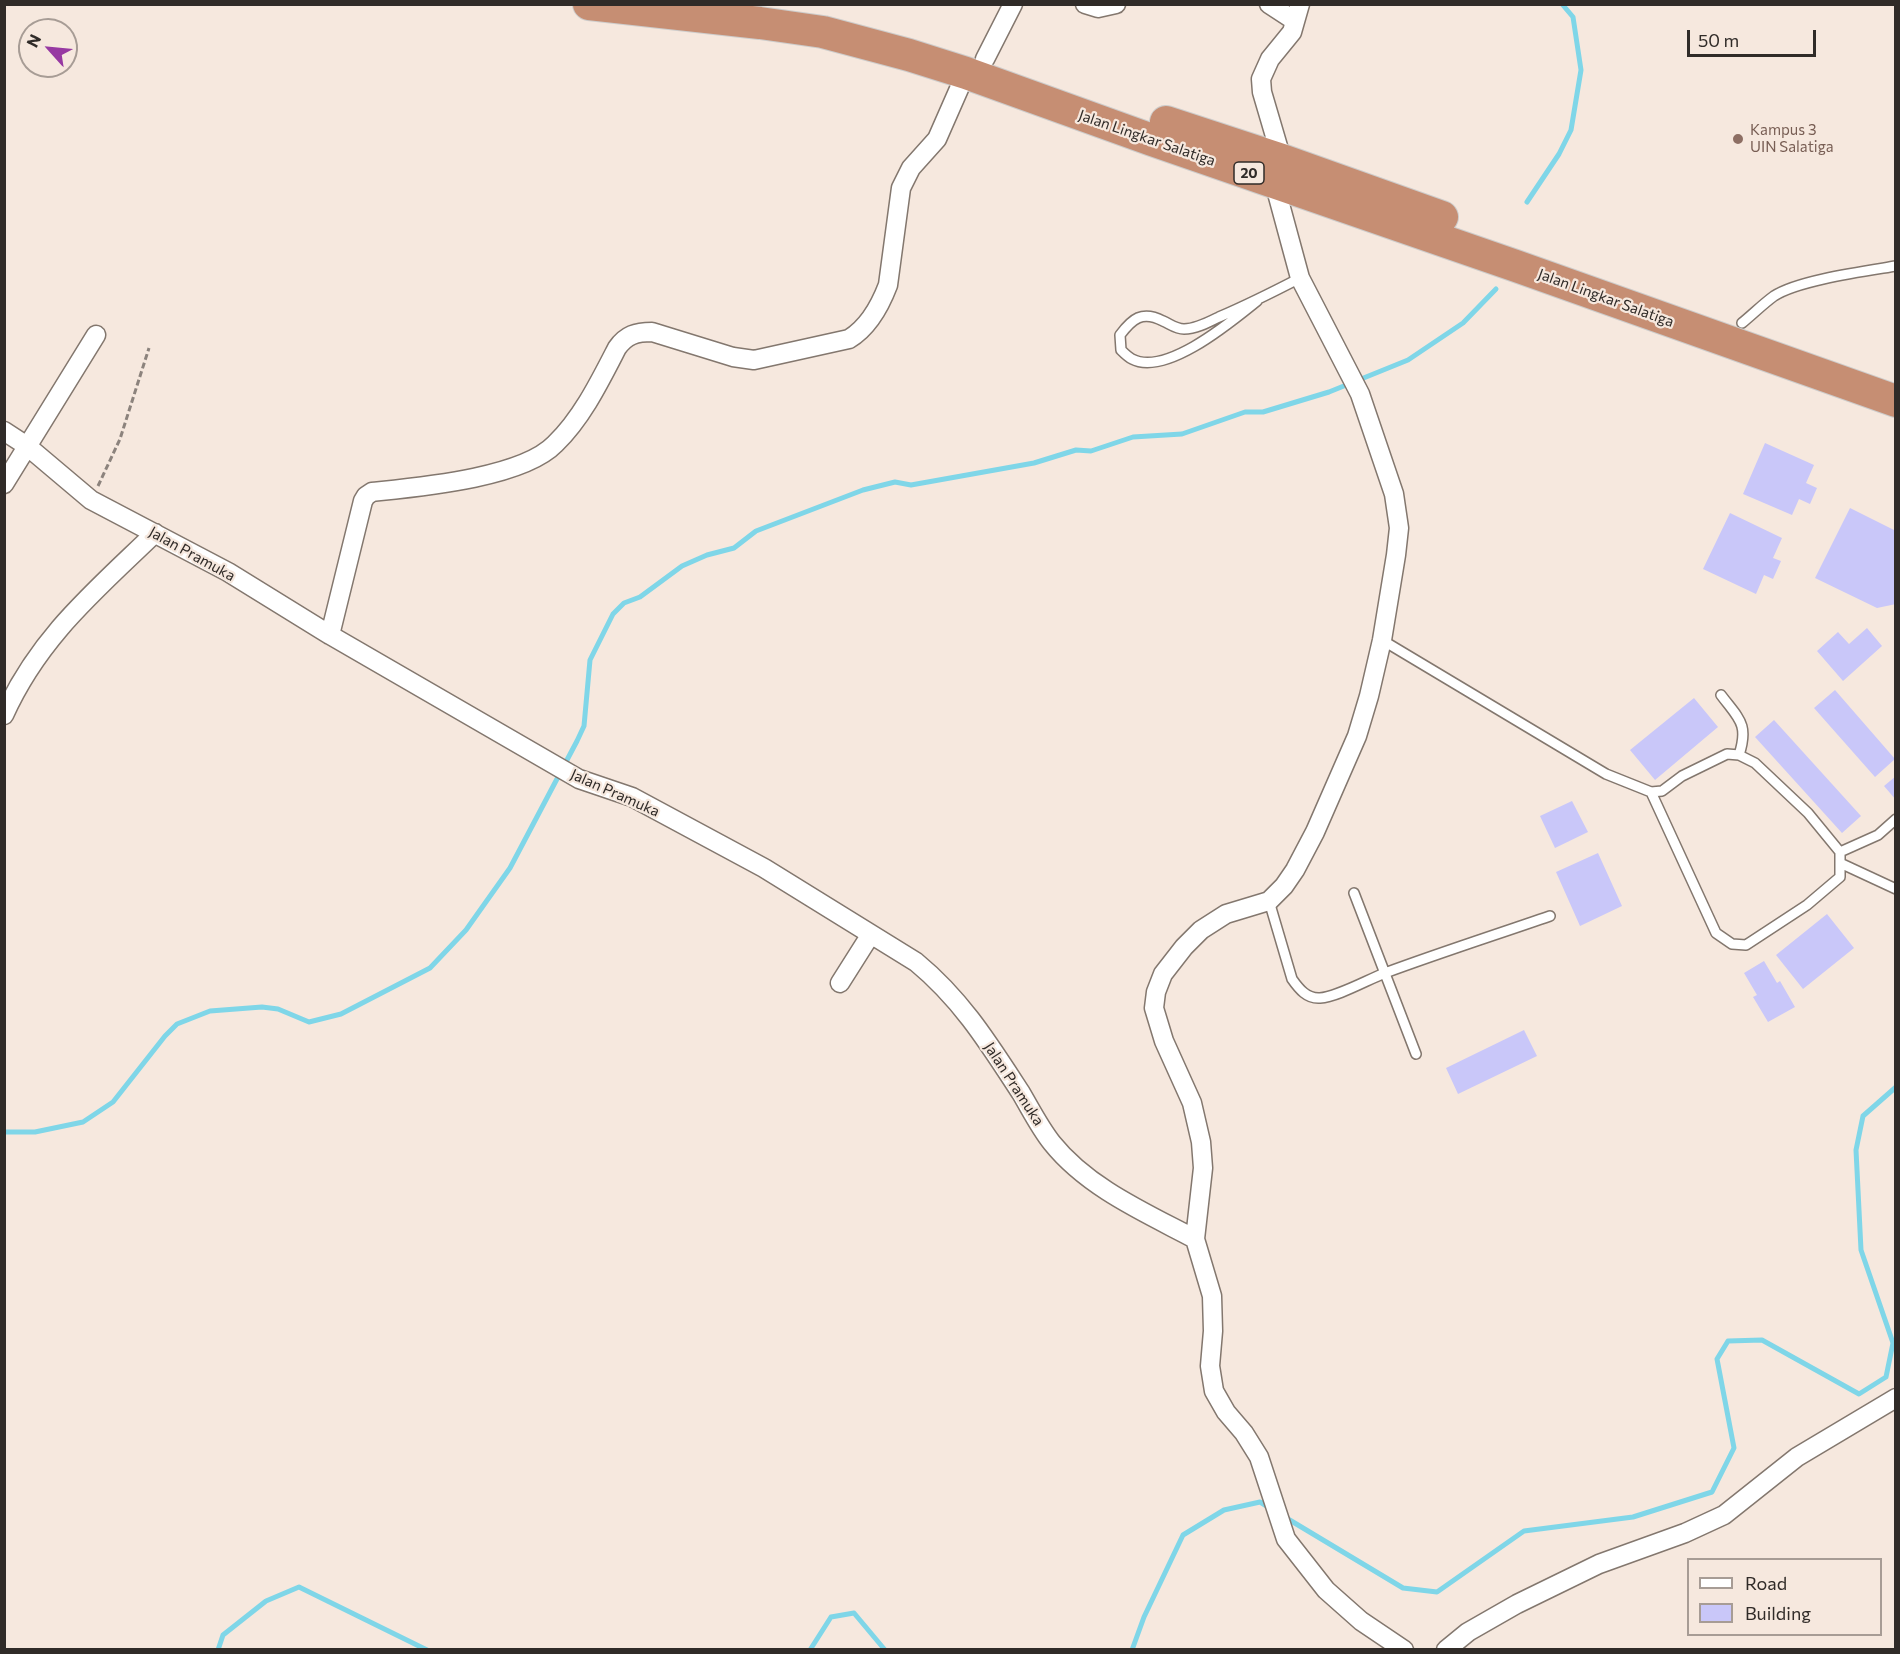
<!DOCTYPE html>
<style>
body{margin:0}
#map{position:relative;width:1900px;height:1654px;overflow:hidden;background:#f6e8de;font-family:Commissioner,sans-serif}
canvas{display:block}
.frame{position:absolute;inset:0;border:6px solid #302b28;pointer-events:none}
.legend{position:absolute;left:1687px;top:1558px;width:195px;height:78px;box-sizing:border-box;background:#f6e8de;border:2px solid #a79c95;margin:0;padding:8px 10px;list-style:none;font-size:18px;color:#302b28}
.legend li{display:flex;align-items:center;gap:12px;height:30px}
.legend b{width:30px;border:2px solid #a79c95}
.north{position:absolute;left:18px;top:18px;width:60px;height:60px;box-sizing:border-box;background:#f6e8de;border:2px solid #a79c95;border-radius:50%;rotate:297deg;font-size:16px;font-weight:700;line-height:24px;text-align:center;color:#302b28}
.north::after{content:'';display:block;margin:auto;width:21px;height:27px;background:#9739a2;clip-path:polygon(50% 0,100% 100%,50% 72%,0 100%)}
.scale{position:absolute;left:1687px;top:30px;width:129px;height:27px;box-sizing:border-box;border:3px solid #302b28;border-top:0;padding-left:8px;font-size:18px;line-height:21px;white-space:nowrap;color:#302b28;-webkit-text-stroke:4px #f6e8de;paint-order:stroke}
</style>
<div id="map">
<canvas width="1900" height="1654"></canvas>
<div class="frame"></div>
<ul class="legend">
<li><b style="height:8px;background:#fff"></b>Road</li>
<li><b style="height:16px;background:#c9c7f9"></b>Building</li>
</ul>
<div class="north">N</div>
<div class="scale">50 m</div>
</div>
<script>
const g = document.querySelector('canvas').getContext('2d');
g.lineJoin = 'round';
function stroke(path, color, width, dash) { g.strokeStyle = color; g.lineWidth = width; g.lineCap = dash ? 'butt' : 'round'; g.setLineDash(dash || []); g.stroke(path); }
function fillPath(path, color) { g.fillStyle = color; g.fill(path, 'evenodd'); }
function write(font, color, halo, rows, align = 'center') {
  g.font = font + ' Commissioner,sans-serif'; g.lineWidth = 4.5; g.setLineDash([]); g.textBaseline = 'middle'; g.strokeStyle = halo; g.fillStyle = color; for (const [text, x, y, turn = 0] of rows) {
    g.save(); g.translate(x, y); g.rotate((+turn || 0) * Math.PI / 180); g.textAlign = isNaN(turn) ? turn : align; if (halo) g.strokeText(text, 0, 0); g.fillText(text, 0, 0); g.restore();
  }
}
const stream = new Path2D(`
 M1527 202 1559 154 1571 130 1581 70 1573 17 1562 4
 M4 1132H35L83 1122 113 1102 165 1036 177 1024 210 1011 262 1007 278 1009 309 1022 341 1014 430 968 466 930 510 868 577 741 584 726 590 660 613 614 624 603 640 597 682 566 707 555 734 548 756 531 863 490 895 482 911 485 1034 463 1076 450 1091 451 1133 437 1182 434 1245 412H1263L1329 392 1408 360 1463 323 1496 289
 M1283 1516 1403 1588 1437 1592 1524 1531 1633 1517 1712 1492 1734 1448 1717 1359 1728 1341 1762 1340 1859 1394 1886 1377 1893 1343 1861 1250 1856 1150 1863 1116 1896 1087
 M218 1650 223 1635 266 1601 299 1587 427 1650
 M810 1650 831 1617 854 1613 885 1650
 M1132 1650 1144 1617 1183 1535 1224 1510 1260 1502 1270 1508`);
const building = new Path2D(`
 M1765 443 1814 465 1806 483 1817 488 1810 504 1799 499 1792 515 1743 494Z
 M1850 508 1896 531V604L1877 608 1815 578Z
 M1730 513 1782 538 1773 558 1781 561 1773 579 1764 575 1756 594 1703 569Z
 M1867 628 1882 646 1843 681 1817 651 1838 632 1849 644Z
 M1835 690 1895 759 1875 777 1814 708Z
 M1694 698 1718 727 1655 780 1630 750Z
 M1774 720 1861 816 1842 833 1755 737Z
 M1896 776V800L1884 786Z
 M1572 801 1588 832 1555 848 1540 816Z
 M1598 853 1622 906 1580 926 1556 872Z
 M1827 914 1854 948 1803 989 1776 955Z
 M1764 961 1777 983 1780 981 1795 1007 1768 1022 1753 997 1757 995 1744 973Z
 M1524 1030 1537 1056 1458 1094 1446 1068Z`);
const path = new Path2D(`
 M98 486 120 439 149 348`);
const service = new Path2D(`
 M1257 301C1232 321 1166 377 1132 359 1128 357 1124 353 1121 350L1120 335C1132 319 1142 310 1163 321 1170 324 1176 329 1184 329 1196 329 1209 322 1219 317 1247 305 1273 292 1300 278
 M1742 323C1753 314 1763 304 1774 296 1798 280 1866 271 1896 266
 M1382 640 1606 774 1651 792 1662 791 1682 776 1727 754 1739 755 1755 763 1808 813 1840 852V877L1807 905 1746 945 1732 944 1716 933 1651 792
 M1721 695C1739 719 1749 724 1739 755
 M1840 852 1878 835 1896 819
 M1840 863 1896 889
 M1354 893 1416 1054
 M1269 901 1292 979C1299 989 1307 999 1320 998 1337 997 1367 980 1385 973 1439 953 1495 935 1550 916`);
const minor = new Path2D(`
 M1085 4 1098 8 1116 4
 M1269 4 1295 21
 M1300 4 1292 32 1270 59 1261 79 1262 92 1282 160 1274 182 1300 278 1360 394 1394 494 1399 528 1396 555 1382 640 1369 696 1357 736 1315 832 1295 870 1284 886 1269 901 1226 914 1201 930 1184 947 1163 974 1156 992 1154 1008 1164 1041 1192 1103 1201 1142 1203 1168 1195 1239 1212 1296 1213 1331 1210 1366 1214 1391 1226 1412 1244 1433 1259 1457 1286 1539 1326 1590 1361 1621 1404 1650
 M985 59 1013 4
 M4 431 27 446 91 500 228 572 330 635 579 779 632 797 764 868 916 962C962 1000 989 1044 1021 1093 1031 1110 1040 1128 1052 1143 1088 1188 1146 1213 1195 1239
 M4 484 96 335
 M330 635 363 501 366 496 372 492C419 487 522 478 555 444 582 418 600 381 617 348 626 335 636 332 652 332L733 357 754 360 849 339C869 327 880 306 888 285L901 188 911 168 937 139 966 73
 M4 715C39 637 95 591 155 533
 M840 983 871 934
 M1446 1650 1468 1632 1517 1604 1599 1564 1685 1533 1724 1515 1797 1457 1896 1398`);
const trunk = new Path2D(`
 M589 4 760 23 823 32 909 55 966 73 1152 140 1516 266 1896 401
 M1166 122 1282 160 1442 217`);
const markers = [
 [1738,139,6,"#8d6e63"]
];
const shields = [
 [1249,173,30]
];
const shieldNames = [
 ["20",1249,173]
];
const educationNames = [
 ["Kampus 3",1750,130],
 ["UIN Salatiga",1750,147]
];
const streetNames = [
 ["Jalan Lingkar Salatiga",1147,138,19],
 ["Jalan Lingkar Salatiga",1606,298,20],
 ["Jalan Pramuka",192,554,29],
 ["Jalan Pramuka",615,793,24],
 ["Jalan Pramuka",1014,1084,57]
];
stroke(stream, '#7fd6e8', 5);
fillPath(building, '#c9c7f9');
stroke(service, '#83776e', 12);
stroke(minor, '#83776e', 21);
stroke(trunk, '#cdcccb', 34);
stroke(path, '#8c837d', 3, [6, 3]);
stroke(service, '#fff', 9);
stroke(minor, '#fff', 18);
stroke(trunk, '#c68e73', 32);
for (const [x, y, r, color] of markers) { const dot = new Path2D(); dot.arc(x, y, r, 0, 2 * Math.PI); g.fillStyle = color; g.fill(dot); stroke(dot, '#f6e8de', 2); }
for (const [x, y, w] of shields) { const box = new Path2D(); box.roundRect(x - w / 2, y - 11, w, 22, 4.5); g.fillStyle = '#f6e8de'; g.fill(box); stroke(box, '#302b28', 1.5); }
write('bold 14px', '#302b28', null, shieldNames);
write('15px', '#785e54', '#f6e8de', educationNames, 'left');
write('15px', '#302b28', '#f6e8de', streetNames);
</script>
